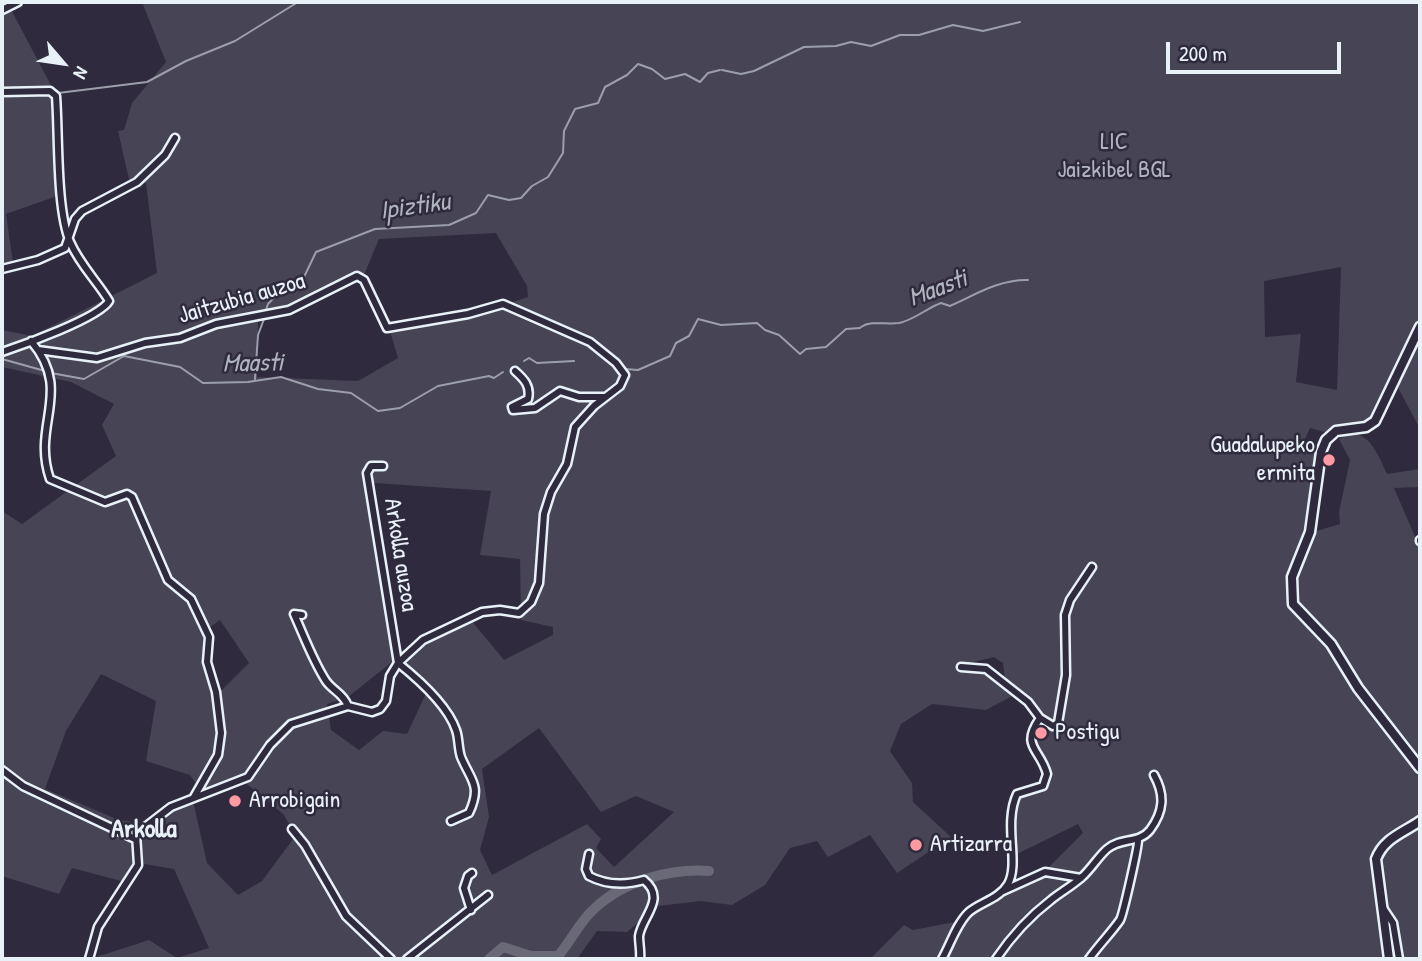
<!DOCTYPE html>
<style>
body{margin:0}
#map{position:relative;width:1422px;height:961px;overflow:hidden;background:#2f2a3d;font-family:"Patrick Hand",sans-serif}
canvas{display:block}
.frame{position:absolute;inset:0;border:4px solid #e8f1f8;pointer-events:none}
.north{position:absolute;left:28px;top:28px;width:70px;height:70px;-webkit-text-stroke:5px #2f2a3d;paint-order:stroke;rotate:119deg;font-size:19px;font-weight:700;line-height:28px;text-align:center;color:#e8f1f8}
.north::after{content:'';display:block;margin:auto;width:24px;height:32px;background:#e8f1f8;clip-path:polygon(50% 0,100% 100%,50% 72%,0 100%)}
.scale{position:absolute;left:1166px;top:42px;width:175px;height:32px;box-sizing:border-box;border:4px solid #e8f1f8;border-top:0;padding-left:9px;font-size:21px;line-height:24px;white-space:nowrap;color:#e8f1f8;-webkit-text-stroke:5px #2f2a3d;paint-order:stroke}
</style>
<div id="map">
<canvas width="1422" height="961"></canvas>
<div class="frame"></div>
<div class="north">N</div>
<div class="scale">200 m</div>
</div>
<script>
const g = document.querySelector('canvas').getContext('2d');
g.lineJoin = 'round';
function fillPath(path, color) { g.fillStyle = color; g.fill(path, 'evenodd'); }
function stroke(path, color, width, dash) { g.strokeStyle = color; g.lineWidth = width; g.lineCap = dash ? 'butt' : 'round'; g.setLineDash(dash || []); g.stroke(path); }
function write(font, color, halo, rows, align = 'center') {
  g.font = font + ' "Patrick Hand",sans-serif'; g.lineWidth = 5; g.setLineDash([]); g.textBaseline = 'middle'; g.strokeStyle = halo; g.fillStyle = color; for (const [text, x, y, turn = 0] of rows) {
    g.save(); g.translate(x, y); g.rotate((+turn || 0) * Math.PI / 180); g.textAlign = isNaN(turn) ? turn : align; if (halo) g.strokeText(text, 0, 0); g.fillText(text, 0, 0); g.restore();
  }
}
const green = new Path2D(`
 M2 2H12L8 4 53 89 60 195 6 214 13 263 2 267Z
 M142 2H1420V429L1395 382 1369 422 1324 432 1310 428 1303 443 1318 445 1313 479 1310 533 1340 524 1339 512 1350 460 1339 439C1366 422 1378 454 1387 474L1420 469V487L1394 488 1420 548V959H870L904 925 913 930 955 922 981 902 1041 875 1083 833 1078 824 1011 857 1014 801 1045 784 1042 766 1025 741 1034 717 1016 694 986 710 932 704 901 724 890 751 912 783 913 802 951 837 897 873 870 835 828 857 817 841 790 848 765 885 732 905 701 901 658 906 627 932 597 931 577 959H90L149 940 177 958 209 948 174 869 133 862 125 882 72 868 59 894 2 876V511L22 524 116 456 102 425 114 404 71 382 2 367V330L32 336 157 273 146 183 130 184 118 131 124 130 132 103 166 62ZM496 233 527 286 528 297 457 320 389 328 398 358 358 381 257 377 258 319 294 314 364 275 379 239ZM1341 267 1337 390 1296 382 1301 334 1265 337 1264 281ZM374 483 491 491 480 555 520 559 521 620 553 627V635L504 660 470 619 397 657 380 552ZM220 620 249 663 215 697 202 633ZM994 657 1003 663 1005 680 1001 684 980 671H967L965 664ZM397 658 429 687 407 734 383 731 359 750 331 730 327 704 348 697ZM101 674 156 701 146 761 190 775 203 793 242 780 283 814 296 835 262 881 238 895 207 863 193 801 149 824 119 820 45 789 66 731ZM539 728 601 812 636 796 674 812 614 867 596 848 601 839 587 824 492 875 480 850 489 817 482 769Z`);
const stream = new Path2D(`
 M722 70 741 74 754 71 804 47 836 46 851 42 871 46 900 35H919L953 25 983 31 1020 22
 M58 93 147 82 186 61 235 41 298 2
 M2 96 26 94
 M265 313 268 304 285 286 304 277 316 252 375 229 449 225 476 213 488 195 509 200 521 198 532 186 548 177 563 153 564 131 575 109 598 103 605 87 627 75 638 64 652 69 665 79 685 74 700 82 708 73 720 70
 M861 327C871 320 886 325 899 323 914 320 927 308 941 303L950 306C973 296 999 279 1028 280
 M2 359 45 371
 M524 361 529 358 537 363 574 361
 M625 369 638 370 670 356 676 343 689 336 698 319 721 325 757 323 765 330 779 335 800 354 806 349 826 347 846 329 860 328
 M51 373 84 379 124 356 180 367 203 383 248 382 281 377 318 389 351 393 378 411 400 408 438 386 489 376 494 378 503 372
 M255 379 258 335 264 319`);
const river = new Path2D(`
 M489 959 503 947 531 956H558C571 941 580 921 594 909 623 881 671 868 709 871`);
const minor = new Path2D(`
 M2 10 18 2
 M2 92 50 91 56 96C59 134 56 209 70 242 80 265 97 281 109 301 99 318 23 345 2 352
 M2 269 38 260 65 248 75 219 82 211 137 182 165 155 175 138
 M31 341C74 392 31 424 50 479L105 502 127 494 132 497 168 580 191 599 209 637 207 662 216 692 221 733 218 755 194 797
 M38 350 97 358 145 343 180 338 216 324 289 310 357 276 364 280 387 328 468 314 503 304 590 342 616 363 625 375 620 386 594 406 575 427 567 464 551 492 544 514 539 583 531 602 519 613 500 610 482 612 423 640 398 663 390 676 386 701 380 709 372 712 348 706 291 724 270 745 248 777 171 807 136 834 138 865 98 927 89 959
 M515 371C524 379 531 386 528 399L512 407 513 410 535 408 560 391 579 397H604
 M383 466H371L367 473 398 663C418 679 447 704 456 730 459 738 458 748 461 757 471 781 482 785 469 813L451 821
 M1420 540V541
 M302 615 294 614C304 636 313 661 326 681 333 691 343 693 348 706
 M1040 718 1053 726 1058 723 1066 675 1065 615 1070 600 1092 567
 M2 770 23 786 135 839
 M292 829 305 845 346 916 391 959
 M589 854 586 869 589 876C606 885 626 885 644 880 667 899 642 916 639 936 639 944 641 952 640 959
 M1003 891 1045 872 1081 878
 M1383 908 1393 923 1399 959
 M471 910 464 888 468 876 472 873
 M407 959 488 895
 M942 959C950 945 957 923 969 912 981 902 999 899 1008 884 1020 863 1003 824 1017 794L1043 786 1047 774C1040 748 1020 747 1040 718L1028 702 986 669 961 667
 M996 959C1011 937 1030 916 1051 900 1061 892 1072 886 1082 877 1091 869 1098 857 1107 849 1121 837 1139 844 1150 830 1164 811 1165 795 1154 775
 M1089 959C1098 946 1111 933 1120 920 1123 915 1139 844 1138 840`);
const tertiary = new Path2D(`
 M1420 327 1375 421 1366 427 1336 431 1326 440 1321 452 1310 532 1292 577 1293 604 1331 644 1358 688 1420 768
 M1389 959 1376 859C1384 838 1403 833 1420 821`);
const markers = [
 [1329,460,7,"#ff9aa2"],
 [1041,733,7,"#ff9aa2"],
 [235,801,7,"#ff9aa2"],
 [916,845,7,"#ff9aa2"]
];
const parkNames = [
 ["LIC",1114,143],
 ["Jaizkibel BGL",1114,171]
];
const streetNames = [
 ["Jaitzubia auzoa",242,299,-16],
 ["Arkolla auzoa",400,555,81]
];
const poiNames = [
 ["Guadalupeko",1315,446,"right"],
 ["ermita",1315,474,"right"],
 ["Postigu",1055,733],
 ["Arrobigain",249,801],
 ["Artizarra",930,845]
];
const waterNames = [
 ["Ipiztiku",415,207,-8],
 ["Maasti",938,289,-21],
 ["Maasti",253,364,-1]
];
const neighbourhoodNames = [
 ["Arkolla",144,830]
];
fillPath(green, '#464455');
stroke(stream, '#9c9fab', 2);
stroke(river, '#696978', 10);
stroke(minor, '#e8f1f8', 11);
stroke(tertiary, '#e8f1f8', 13);
stroke(minor, '#2f2a3d', 6);
stroke(tertiary, '#2f2a3d', 8);
for (const [x, y, r, color] of markers) { const dot = new Path2D(); dot.arc(x, y, r, 0, 2 * Math.PI); g.fillStyle = color; g.fill(dot); stroke(dot, '#2f2a3d', 2.5); }
write('24px', '#afb4bf', '#2f2a3d', parkNames);
write('24px', '#e8f1f8', '#2f2a3d', streetNames);
write('24px', '#e8f1f8', '#2f2a3d', poiNames, 'left');
write('italic 26px', '#afb4be', '#2f2a3d', waterNames);
write('bold 26px', '#e8f1f8', '#2f2a3d', neighbourhoodNames);
</script>
